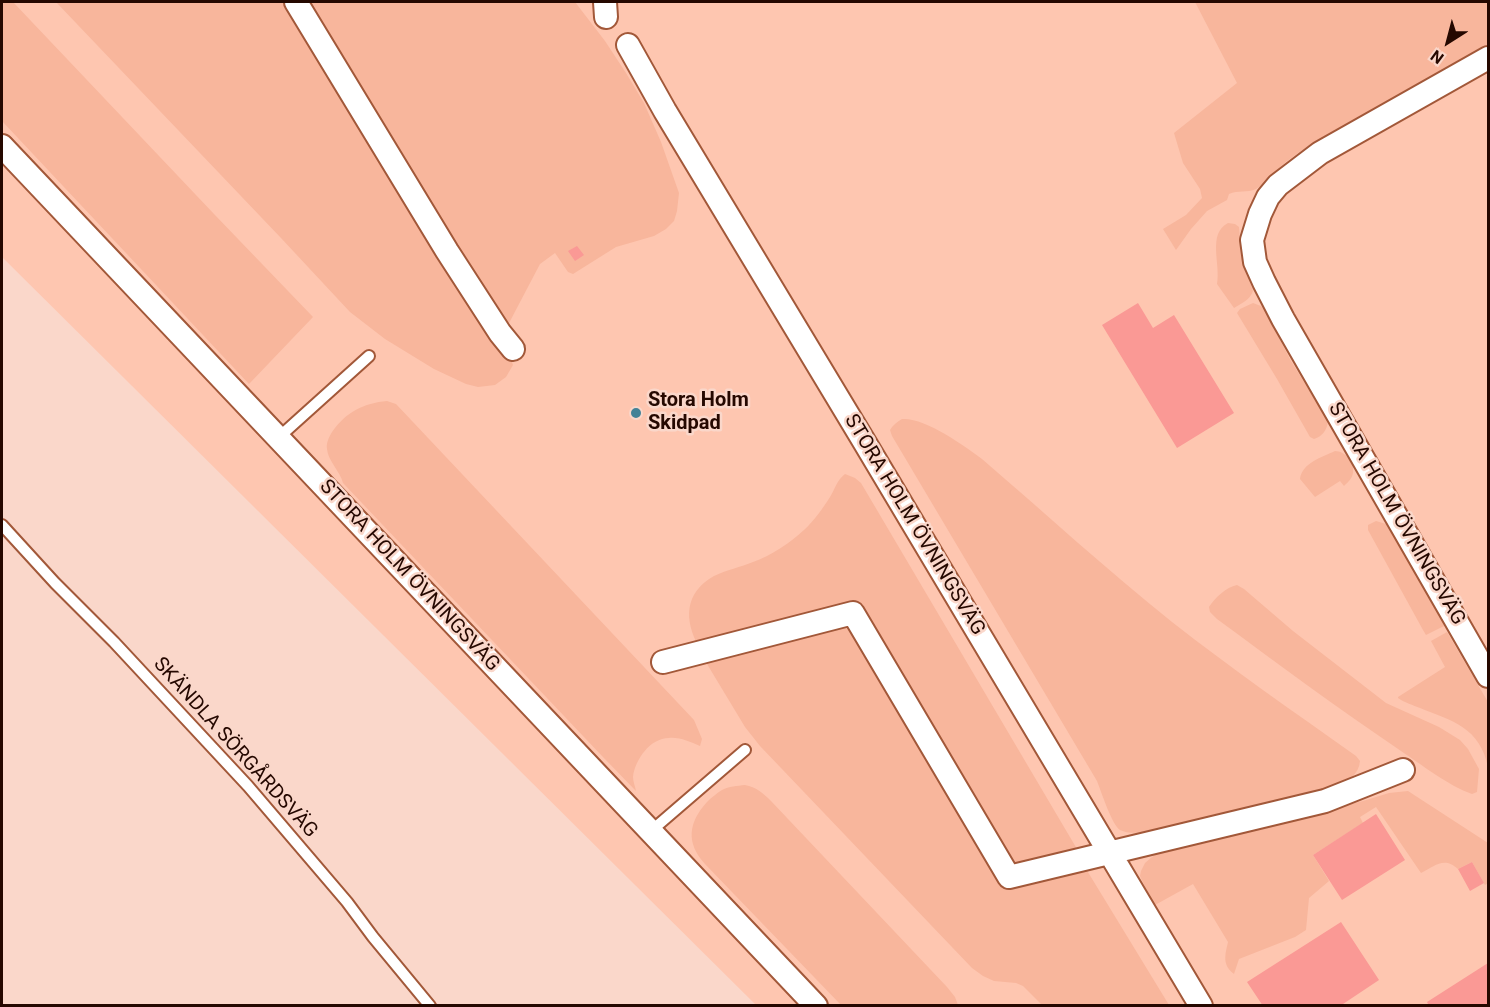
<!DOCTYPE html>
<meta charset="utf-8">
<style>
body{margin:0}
#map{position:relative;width:1490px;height:1007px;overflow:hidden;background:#fad7ca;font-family:Roboto,sans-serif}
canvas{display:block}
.frame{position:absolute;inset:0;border:3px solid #250800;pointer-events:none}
.north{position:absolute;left:1418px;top:12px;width:60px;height:60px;-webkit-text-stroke:4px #fad7ca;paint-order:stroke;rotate:216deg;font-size:16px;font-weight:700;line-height:24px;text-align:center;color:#250800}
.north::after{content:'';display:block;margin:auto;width:21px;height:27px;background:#250800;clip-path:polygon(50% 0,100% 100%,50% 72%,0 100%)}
</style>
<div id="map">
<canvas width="1490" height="1007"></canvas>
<div class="frame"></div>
<div class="north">N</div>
</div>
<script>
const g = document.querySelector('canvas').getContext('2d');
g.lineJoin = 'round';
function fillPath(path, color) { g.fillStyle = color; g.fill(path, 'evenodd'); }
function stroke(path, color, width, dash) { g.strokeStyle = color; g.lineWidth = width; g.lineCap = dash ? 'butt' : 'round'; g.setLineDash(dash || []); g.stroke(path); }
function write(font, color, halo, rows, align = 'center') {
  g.font = font + ' Roboto,sans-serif'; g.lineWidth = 5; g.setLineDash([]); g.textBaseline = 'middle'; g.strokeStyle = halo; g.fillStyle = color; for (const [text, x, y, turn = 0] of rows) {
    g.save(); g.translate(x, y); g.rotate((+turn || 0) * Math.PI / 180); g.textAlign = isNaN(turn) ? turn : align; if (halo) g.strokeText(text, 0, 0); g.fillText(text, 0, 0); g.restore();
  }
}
const built = new Path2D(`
 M2 2H1488V1005H756L2 257Z`);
const green = new Path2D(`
 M2 2H13L214 214 313 317 249 384 2 121Z
 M56 2H289L509 354 513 365 506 377 495 385 478 387 466 384 434 369 385 339 350 312 281 238Z
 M304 2H575L605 41 626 73 644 103 661 142 679 193 677 211 674 221 666 229 654 236 616 247 573 274 568 272 555 253 540 264 508 325V330L513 342Z
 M1195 2H1488V45L1315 142C1302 150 1288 159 1277 170 1270 177 1265 184 1256 189 1247 193 1238 190 1229 194L1227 200 1207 211 1191 229 1176 250 1163 229 1186 215 1202 198 1200 189 1183 163 1174 133 1237 83Z
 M1228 223 1235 224 1239 227 1241 256 1253 291C1250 300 1242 303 1234 308L1217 284C1221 264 1207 234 1228 223Z
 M1253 303 1261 306 1265 311 1291 361 1328 421C1327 430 1323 436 1314 439L1310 437 1277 379 1237 313 1240 309Z
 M387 401 396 404 694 720 702 739 700 746C690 742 680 737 669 738 650 738 635 760 633 777 633 781 635 786 636 791L602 756 343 483C340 471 328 461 327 449 326 443 329 437 332 432 346 412 364 403 387 401Z
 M902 419C924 417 965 446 982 459 1046 514 1107 570 1172 622 1232 669 1294 712 1356 756L1360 761C1359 774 1349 780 1338 786L1154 831C1144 832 1130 835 1120 830 1112 825 1101 791 1097 781L892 436 890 430C893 425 897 422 902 419Z
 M1335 451C1345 451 1355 462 1353 473 1352 479 1348 482 1344 486L1340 481 1315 497 1300 479C1302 463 1322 457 1335 451Z
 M845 474 855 478 861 483 1077 849 1017 867 1010 863 855 608 699 647C684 620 684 593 714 576 726 570 741 567 753 562 772 555 790 543 804 530 814 521 823 508 830 497 835 489 837 480 845 474Z
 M1376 521 1386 524 1392 533 1441 617 1444 626 1426 635 1423 630 1368 530V525Z
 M1237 585 1244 589 1293 631 1386 703 1439 727 1460 740 1468 749 1479 769 1477 792 1472 794C1449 786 1422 765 1401 751 1339 709 1278 664 1217 619L1210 612 1209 607C1215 598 1226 587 1237 585Z
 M846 618 996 870 1083 864 1169 1005H1042L1023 986 1016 983 994 981 983 976 972 968 760 746 745 727 704 659Z
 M1447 632 1488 702V767C1480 728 1453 721 1420 708 1413 705 1405 703 1398 698V697L1445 667 1431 641Z
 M745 785C756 787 763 793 771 801L947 987 955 997 958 1005H841L705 864C686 843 688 823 707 802 711 798 717 793 722 790 729 786 737 786 745 785Z
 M1408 791 1488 843V883L1485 885 1472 862 1458 869C1444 856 1435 866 1421 873L1376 807 1360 817 1363 823 1313 855 1329 881 1309 898 1306 930 1295 937 1239 959 1234 974C1222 965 1225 955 1228 942L1193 884 1155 905 1145 887 1140 876 1141 871 1145 863 1152 857 1158 853 1182 846 1363 801 1389 793Z`);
const building = new Path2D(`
 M577 246 584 255 575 261 568 251Z
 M1138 303 1153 328 1174 315 1234 413 1177 448 1102 325Z
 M1376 814 1405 860 1342 900 1313 855Z
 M1472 862 1484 883 1470 891 1458 869Z
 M1341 922 1379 980 1340 1006H1263L1247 982Z
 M1488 963V1006H1429L1427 1002Z`);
const lane = new Path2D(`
 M278 438 369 356
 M2 525 55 583 114 642 248 786 347 902 373 937 430 1006
 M651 831 745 750`);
const street = new Path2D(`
 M296 2 447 251 500 333 513 349
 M605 2 606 17
 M628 45 665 111 865 443 1201 1006
 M1488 58 1320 153 1278 185 1268 197 1260 214 1252 240 1255 262 1264 282 1283 319 1488 676
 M2 146 816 1006
 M663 662 853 613 1009 877 1325 801 1403 770`);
const markers = [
 [636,413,6,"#438297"]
];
const poiNames = [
 ["Stora Holm",648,401],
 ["Skidpad",648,424]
];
const streetNames = [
 ["STORA HOLM ÖVNINGSVÄG",1396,514,60],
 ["STORA HOLM ÖVNINGSVÄG",914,525,59],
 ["STORA HOLM ÖVNINGSVÄG",409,576,47],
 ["SKÄNDLA SÖRGÅRDSVÄG",235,748,48]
];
fillPath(built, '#fec6b0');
fillPath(green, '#f8b69c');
fillPath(building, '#fa9995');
stroke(lane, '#a25839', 14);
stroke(street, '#a25839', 26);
stroke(lane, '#fff', 10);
stroke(street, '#fff', 22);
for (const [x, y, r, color] of markers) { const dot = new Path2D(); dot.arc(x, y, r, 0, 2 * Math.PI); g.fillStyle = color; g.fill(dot); stroke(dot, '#fad7ca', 2); }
write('bold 20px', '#250800', '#fad7ca', poiNames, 'left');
write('20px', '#250800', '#fad7ca', streetNames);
</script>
